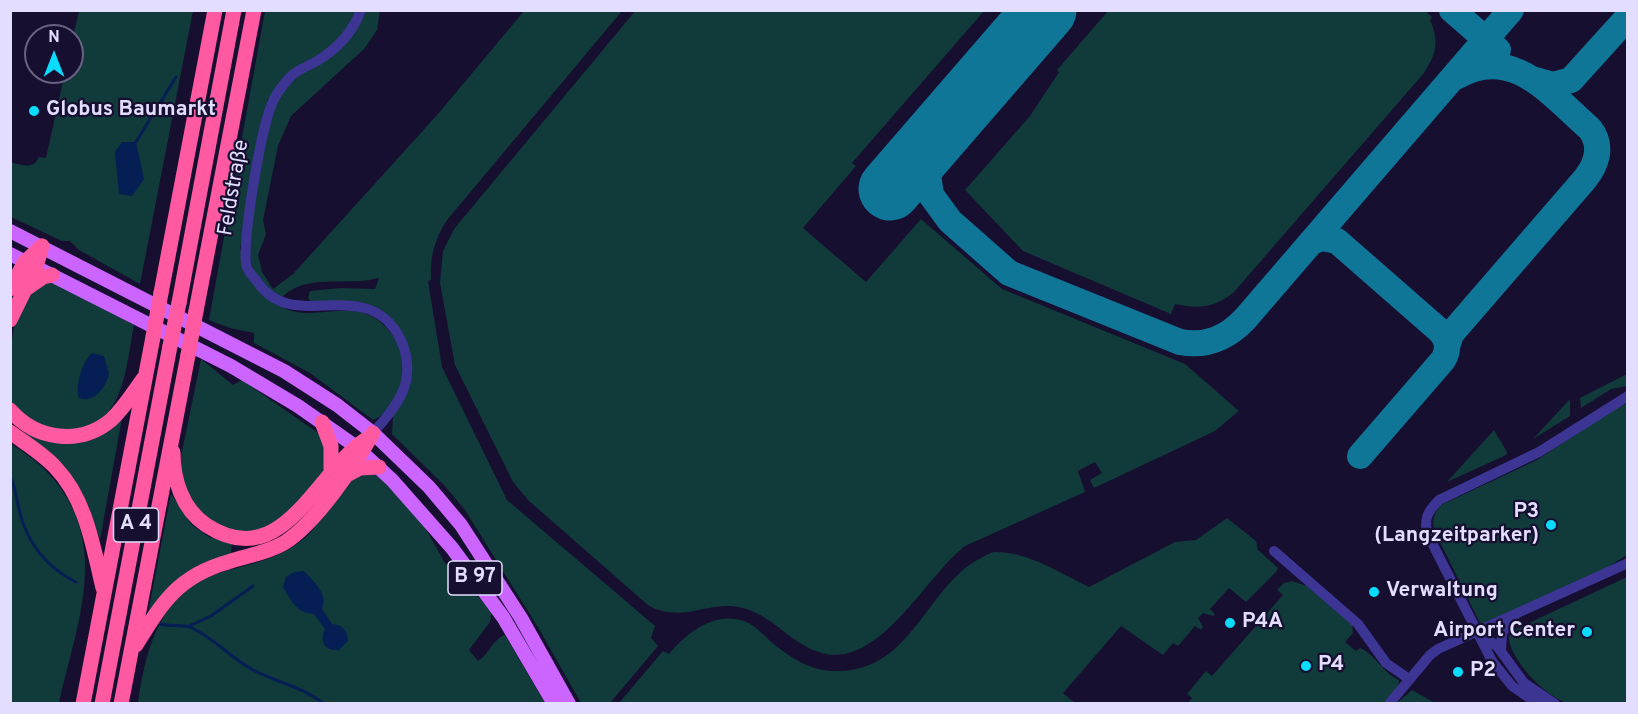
<!DOCTYPE html>
<meta charset="utf-8">
<style>
body{margin:0}
#map{position:relative;width:1638px;height:714px;overflow:hidden;background:#160f30;font-family:Overpass,sans-serif}
canvas{display:block}
.frame{position:absolute;inset:0;border:12px solid #e3deff;pointer-events:none}
.north{position:absolute;left:24px;top:24px;width:60px;height:60px;box-sizing:border-box;background:#160f30;border:2px solid #686283;border-radius:50%;rotate:0deg;font-size:16px;font-weight:700;line-height:24px;text-align:center;color:#e3deff}
.north::after{content:'';display:block;margin:auto;width:21px;height:27px;background:#0adcff;clip-path:polygon(50% 0,100% 100%,50% 72%,0 100%)}
</style>
<div id="map">
<canvas width="1638" height="714"></canvas>
<div class="frame"></div>
<div class="north">N</div>
</div>
<script>
const g = document.querySelector('canvas').getContext('2d');
g.lineJoin = 'round';
function fillPath(path, color) { g.fillStyle = color; g.fill(path, 'evenodd'); }
function stroke(path, color, width, dash) { g.strokeStyle = color; g.lineWidth = width; g.lineCap = dash ? 'butt' : 'round'; g.setLineDash(dash || []); g.stroke(path); }
function write(font, color, halo, rows, align = 'center') {
  g.font = font + ' Overpass,sans-serif'; g.lineWidth = 4.5; g.setLineDash([]); g.textBaseline = 'middle'; g.strokeStyle = halo; g.fillStyle = color; for (const [text, x, y, turn = 0] of rows) {
    g.save(); g.translate(x, y); g.rotate((+turn || 0) * Math.PI / 180); g.textAlign = isNaN(turn) ? turn : align; if (halo) g.strokeText(text, 0, 0); g.fillText(text, 0, 0); g.restore();
  }
}
const green = new Path2D(`
 M636 10 984 11 852 163 856 166 803 228 866 282 921 219 1002 289 1185 364 1239 411 1215 431 1094 488 1090 480 1102 473 1095 462 1078 471 1085 492 965 546C926 576 879 669 822 653 790 644 777 618 743 608 709 599 686 624 649 606L528 500 513 482 455 365 440 283 443 251 454 229Z
 M1424 10 1432 17 1430 20C1439 41 1437 53 1424 73L1234 292C1215 308 1199 309 1175 304L1171 314 1023 251 965 190 1030 116 1059 72 1057 70 1108 11Z
 M79 11H193L140 284 79 250 70 241H62L11 217 10 162C22 165 34 170 39 157L46 158 65 72H72V41Z
 M265 11H380L377 30 365 48 291 116 278 146 263 220 266 234 258 255 262 272 273 289 293 274 438 114 524 11H622L447 220C434 240 430 257 431 280L428 281 442 367 507 500 655 626 651 638 658 646 610 703H581L539 629 465 510 444 485 392 434 393 416 412 367 382 313 313 304 308 298 310 291 341 288 375 289 379 278C346 287 308 272 282 297 270 291 259 281 253 268 241 239 266 141 272 106L268 98 240 248C242 253 242 261 245 266 249 273 269 300 277 304 314 330 359 286 394 337 404 353 405 372 399 390 396 400 383 417 373 420L310 373 254 343V333L230 328 209 320Z
 M47 282 62 285 134 325C126 364 125 424 75 430 68 431 59 429 52 428 36 426 18 415 11 401 11 358 4 306 47 282Z
 M201 359 233 385 242 380 321 435 326 445 327 466 291 513 263 531H225L193 509 179 466Z
 M1627 374V386L1611 389 1581 408 1580 398Z
 M1570 399V416L1533 439Z
 M1627 403V555L1603 570 1483 624 1480 623 1434 530C1432 520 1434 513 1441 505L1537 460 1606 414Z
 M122 418 100 540 89 507 77 485 18 430C66 453 80 445 122 418Z
 M1494 430 1507 452 1506 455 1447 482Z
 M10 443C23 452 37 461 47 472 113 541 77 622 59 703H11Z
 M367 473 378 476 419 517 445 563 492 611 490 622 469 650 478 661C489 654 494 638 505 635L545 703 138 704C145 651 160 593 216 574 246 564 276 561 301 541 320 527 329 500 347 484 352 479 360 476 367 473Z
 M171 494 192 525 209 537 232 543 231 555 148 613Z
 M1227 518 1256 541 1258 550 1278 568 1276 572 1246 602 1229 588 1210 609 1215 614 1213 616 1203 613 1198 618 1203 627 1201 630 1195 626 1178 646 1173 643 1163 655 1121 626 1063 693 1075 703H619L663 651 669 654C687 633 714 611 744 621 753 624 762 633 769 640 797 664 823 678 860 668 915 654 931 585 979 559 984 557 990 552 995 552 1029 552 1060 573 1089 587L1175 542 1196 540Z
 M1627 577V703C1609 704 1590 706 1572 704 1549 701 1508 659 1509 636L1514 630Z
 M1292 581 1307 586 1352 625 1353 633 1345 642 1356 651 1360 648C1375 654 1383 673 1399 680L1398 688 1384 704H1187L1192 698 1187 694 1206 671 1212 676 1283 595 1277 590 1284 583Z
 M1412 690 1435 703H1397Z`);
const water = new Path2D(`
 M122 142H136L144 179 132 196 119 194 115 152Z
 M92 353 104 356 109 374C106 387 94 404 79 398 75 385 82 362 92 353Z
 M304 571C315 583 328 594 322 609L332 624C342 625 348 630 348 641L339 650C325 652 319 641 325 629L314 614C297 614 291 600 283 587L286 577 294 572Z`);
const stream = new Path2D(`
 M136 142 176 77
 M10 477C16 488 16 498 19 509 26 542 47 568 76 582
 M160 624C170 627 183 624 192 628 215 639 231 658 253 670 276 682 303 687 324 704
 M189 626 211 616 253 586`);
const taxiway = new Path2D(`
 M1452 10 1498 50
 M1532 79 1553 85 1571 80 1628 17
 M948 122 933 144 927 168 931 195 950 221 1009 273 1180 342C1207 347 1227 338 1245 319L1511 10
 M1311 242 1323 238 1337 241 1441 332C1448 341 1449 350 1443 360L1360 456
 M1447 347 1451 334 1585 179C1597 164 1603 146 1590 129 1551 95 1512 43 1456 77`);
const runway = new Path2D(`
 M890 189 1045 10`);
const minor = new Path2D(`
 M361 10C353 32 337 49 317 61 308 66 297 70 290 77 284 84 278 91 274 99 261 125 243 236 246 264 247 272 254 277 258 283 286 321 326 298 364 308 397 316 415 357 404 388 398 405 384 420 373 433
 M1274 551 1358 624 1386 663 1409 679
 M1476 632 1497 646 1524 683 1555 704
 M1501 650 1502 633 1514 617
 M1389 704 1430 655 1438 649 1628 563
 M1538 704 1512 686 1492 661 1428 535C1423 519 1428 511 1439 500L1539 452 1628 396`);
const major = new Path2D(`
 M10 231 284 371 337 405 373 433 429 487 461 525 521 618 569 704
 M10 254 231 366 298 406 355 446 392 480 452 548 503 617 554 704`);
const highway = new Path2D(`
 M27 288 43 277 52 275
 M10 289 25 262 42 246
 M161 293 215 10
 M179 303 234 10
 M196 311 254 10
 M10 320 36 267 42 246
 M10 410C36 440 80 446 111 420 124 408 133 393 143 379
 M322 422 331 446V472
 M10 432C25 443 42 453 55 467 86 499 93 546 103 588
 M173 452C173 479 182 509 206 525 282 575 315 474 365 440
 M347 475 360 468 379 467
 M136 645C162 603 178 576 228 562 246 556 267 553 284 543 316 523 354 466 373 433
 M83 704 153 337
 M102 704 170 346
 M121 704 188 355`);
const highwayBridge = new Path2D(`
 M153 337 161 293
 M170 346 179 303
 M188 355 196 311`);
const markers = [
 [34,111,6,"#0adcff"],
 [1551,525,6,"#0adcff"],
 [1374,592,6,"#0adcff"],
 [1230,623,6,"#0adcff"],
 [1587,632,6,"#0adcff"],
 [1306,666,6,"#0adcff"],
 [1458,672,6,"#0adcff"]
];
const shields = [
 [136,525,45],
 [475,578,54]
];
const shieldNames = [
 ["A 4",136,525],
 ["B 97",475,578]
];
const poiNames = [
 ["Globus Baumarkt",46,111],
 ["P3",1539,513,"right"],
 ["(Langzeitparker)",1539,537,"right"],
 ["Verwaltung",1386,592],
 ["P4A",1242,623],
 ["Airport Center",1575,632,"right"],
 ["P4",1318,666],
 ["P2",1470,672]
];
const streetNames = [
 ["Feldstraße",235,188,-80]
];
fillPath(green, '#113a3b');
fillPath(water, '#051e53');
stroke(stream, '#051e53', 3);
stroke(taxiway, '#107698', 26);
stroke(runway, '#107698', 63);
stroke(minor, '#3d3594', 10);
stroke(major, '#cc65ff', 14);
stroke(highway, '#ff59a1', 15);
stroke(highwayBridge, '#ff59a1', 15);
for (const [x, y, r, color] of markers) { const dot = new Path2D(); dot.arc(x, y, r, 0, 2 * Math.PI); g.fillStyle = color; g.fill(dot); stroke(dot, '#160f30', 2); }
for (const [x, y, w] of shields) { const box = new Path2D(); box.roundRect(x - w / 2, y - 17, w, 34, 4.5); g.fillStyle = '#160f30'; g.fill(box); stroke(box, '#e3deff', 1.5); }
write('bold 20px', '#e3deff', null, shieldNames);
write('bold 21px', '#e3deff', '#160f30', poiNames, 'left');
write('21px', '#e3deff', '#160f30', streetNames);
</script>
